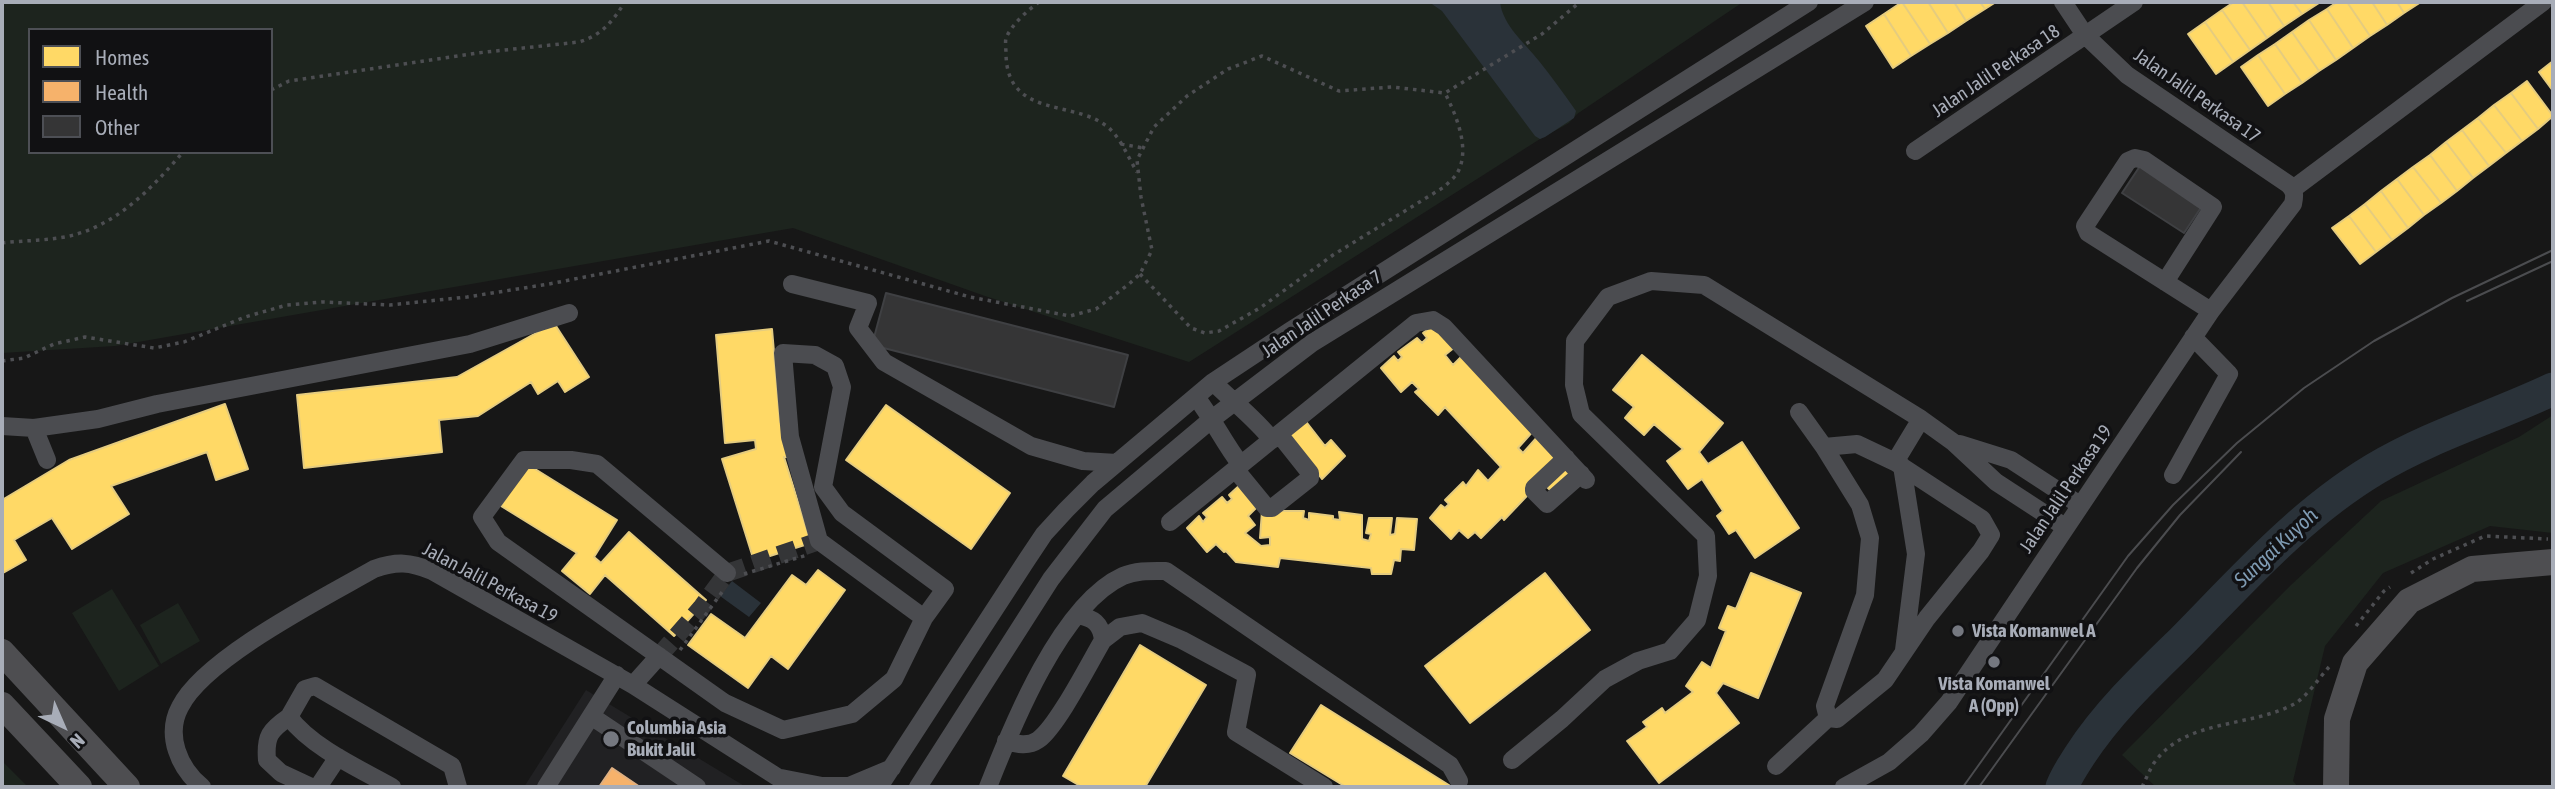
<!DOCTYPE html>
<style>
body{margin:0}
#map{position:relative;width:2555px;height:789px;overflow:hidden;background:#171717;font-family:"Asap Condensed",sans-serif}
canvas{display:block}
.frame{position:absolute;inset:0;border:4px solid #a8adb8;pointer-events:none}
.legend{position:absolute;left:28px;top:28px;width:245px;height:126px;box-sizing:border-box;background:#111113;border:2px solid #4d4f55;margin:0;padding:9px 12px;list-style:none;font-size:21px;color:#a8adb8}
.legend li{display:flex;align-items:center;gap:14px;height:35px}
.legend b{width:35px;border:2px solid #4d4f55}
.north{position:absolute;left:28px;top:691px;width:70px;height:70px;-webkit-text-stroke:5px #111113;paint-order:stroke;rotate:136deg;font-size:19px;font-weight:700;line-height:28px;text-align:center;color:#a8adb8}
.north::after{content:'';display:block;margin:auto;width:24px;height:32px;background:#a8adb8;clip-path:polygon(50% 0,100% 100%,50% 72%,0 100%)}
</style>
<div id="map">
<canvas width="2555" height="789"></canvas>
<div class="frame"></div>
<ul class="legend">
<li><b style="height:19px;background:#ffd966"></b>Homes</li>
<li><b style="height:19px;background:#f6b26b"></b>Health</li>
<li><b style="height:19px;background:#353536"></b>Other</li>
</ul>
<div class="north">N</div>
</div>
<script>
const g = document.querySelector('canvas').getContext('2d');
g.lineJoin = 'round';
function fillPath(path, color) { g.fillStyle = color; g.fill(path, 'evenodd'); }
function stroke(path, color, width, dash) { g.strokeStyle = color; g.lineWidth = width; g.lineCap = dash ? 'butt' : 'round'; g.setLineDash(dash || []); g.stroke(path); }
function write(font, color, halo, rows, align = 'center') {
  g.font = font + ' "Asap Condensed",sans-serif'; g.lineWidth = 7; g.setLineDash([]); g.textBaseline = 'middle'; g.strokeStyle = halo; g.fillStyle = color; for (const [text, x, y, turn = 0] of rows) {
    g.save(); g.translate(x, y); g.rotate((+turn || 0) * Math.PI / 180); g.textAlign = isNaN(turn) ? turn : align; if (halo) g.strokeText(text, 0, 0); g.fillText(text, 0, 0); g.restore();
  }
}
const built = new Path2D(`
 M586 690 746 787H524Z`);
const green = new Path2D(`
 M2 2H1743L1577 114 1569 123 1540 139 1189 362 985 296 793 228 115 346 2 353ZM30 30H271V152H30Z
 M2553 415V533L2490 526 2383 573 2325 646 2293 781 2298 787H2156L2122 755 2291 585 2381 501 2519 437Z
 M112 589 159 666 119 691 72 613Z
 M178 603 200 641 161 664 140 625Z
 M2 761 28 787H2Z`);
const water = new Path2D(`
 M1429 2H1500C1503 26 1525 43 1539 61 1552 77 1564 94 1576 111L1574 118 1545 137 1540 139 1535 136 1442 11Z
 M732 581 761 603 749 617 720 596Z`);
const homes = new Path2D(`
 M1902 2 1930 44 1911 56 1884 14Z
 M1902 2H1928L1948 33 1930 44Z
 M1928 2H1954L1966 21 1948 33Z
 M1954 2H1980L1985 9 1966 21Z
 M1980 2H1996L1985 9Z
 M2234 2H2242L2267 38 2250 50 2222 10Z
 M2242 2H2268L2284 26 2267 38Z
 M2268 2H2293L2302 14 2284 26Z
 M2293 2H2318L2319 3 2302 14Z
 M2337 2H2347L2370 36 2353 48 2327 9Z
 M2347 2H2372L2387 25 2370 36Z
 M2372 2H2397L2404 13 2387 25Z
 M2397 2H2421L2404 13Z
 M2327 9 2353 48 2336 60 2309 20Z
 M2222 10 2250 50 2233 62 2205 22Z
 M1884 14 1911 56 1893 68 1866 26Z
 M2309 20 2336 60 2319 71 2292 32Z
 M2205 22 2233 62 2216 74 2188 34Z
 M2292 32 2319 71 2302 83 2275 44Z
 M2275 44 2302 83 2285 94 2258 55Z
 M2258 55 2285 94 2268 106 2241 67Z
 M2553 61V91L2539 72Z
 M2527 81 2553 116 2538 129 2511 93Z
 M2511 93 2538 129 2522 141 2494 105Z
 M2494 105 2522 141 2506 153 2478 118Z
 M2478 118 2506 153 2489 166 2462 130Z
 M2462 130 2489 166 2473 178 2446 142Z
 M2446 142 2473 178 2457 191 2430 155Z
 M2430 155 2457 191 2441 203 2413 167Z
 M2413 167 2441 203 2424 215 2397 179Z
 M2397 179 2424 215 2408 228 2381 191Z
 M2381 191 2408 228 2392 240 2365 204Z
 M2365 204 2392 240 2376 252 2349 216Z
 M2349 216 2376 252 2360 264 2332 228Z
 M554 323 589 377 565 392 558 381 538 394 531 382 478 416 439 420 442 452 304 468 297 395 457 377Z
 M1436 323 1455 347 1445 355 1453 365 1461 357 1535 429 1518 448 1523 453 1539 435 1574 469 1552 492 1541 481 1504 520 1502 517 1481 538 1475 532 1468 538 1459 530 1451 539 1430 518 1441 505 1445 508 1449 504 1445 500 1463 482 1466 486 1478 470 1488 481 1501 467 1445 407 1438 415 1415 392 1419 389 1412 382 1401 392 1381 368 1394 356 1398 361 1402 357 1398 352 1417 338 1422 343 1427 338 1423 333Z
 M772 329 780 422H785L789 457H784L811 543 754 561 722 459 756 449 755 440 725 443 716 335Z
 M1642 355 1723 423 1699 452 1708 464 1742 442 1799 528 1755 558 1736 530 1729 534 1717 516 1723 511 1702 479 1688 489 1667 461 1683 449 1654 424 1644 435 1625 418 1634 407 1613 390Z
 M225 404 248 469 216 480 207 452 111 486 129 514 72 549 52 518 14 540 26 560 3 573 2 500 69 460Z
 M886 405 1010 493 971 549 846 460Z
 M1304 419 1325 446 1331 440 1345 456 1322 479 1287 434Z
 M527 464 617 520 594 557 601 563 629 532 706 600 674 636 605 575 590 594 562 571 577 553 501 506Z
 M1241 484 1258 506 1248 516 1255 525 1245 533 1261 546 1270 545V537L1260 538 1262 511H1304L1303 518 1309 520V513L1333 516V519L1340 520 1339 512 1362 515V539L1369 541 1371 534 1366 533 1369 518H1392L1390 535 1395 534 1397 518 1417 519 1414 550 1401 549 1400 561 1394 560 1391 574H1372L1371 568 1280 558 1278 567 1236 562 1226 551 1224 552 1216 544 1207 552 1187 528 1199 516 1203 522 1207 517 1203 513 1222 497 1227 503 1232 499 1229 495Z
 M818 570 845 590 788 669 771 656 748 688 688 645 711 614 745 638 792 575 806 585Z
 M1545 573 1590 630 1470 723 1425 666Z
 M1751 573 1801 593 1758 698 1723 683 1716 693 1739 723 1659 783 1627 741 1647 727 1643 722 1662 708 1665 713 1693 692 1686 686 1702 662 1711 668 1726 631 1719 628 1728 606 1736 609Z
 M1140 645 1206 685 1145 787H1082L1063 776Z
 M1321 705 1452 787H1346L1290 753Z`);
const health = new Path2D(`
 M612 768 640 787H599Z`);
const river = new Path2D(`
 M2062 787C2066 776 2073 766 2080 755 2108 712 2145 677 2182 641 2243 579 2300 514 2375 469 2432 435 2494 417 2553 389`);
const building = new Path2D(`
 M2142 163 2204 203 2184 233 2122 193Z
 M886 293 1128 355 1114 407 872 345Z`);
const minorTunnel = new Path2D(`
 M659 656 701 608 727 573 819 541`);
const path = new Path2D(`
 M1039 2C1028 10 1012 24 1006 38 1005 42 1006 49 1006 54 1007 121 1079 98 1111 130 1122 141 1129 159 1137 172
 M271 90 289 81 477 53 579 42C602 35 612 22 625 2
 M1121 144 1143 148
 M2 243C26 240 54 241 77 234 121 221 154 186 183 152
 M1140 274 1191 328 1205 333 1219 331 1260 308 1333 255 1444 187C1448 183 1453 179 1456 175 1472 151 1456 115 1445 93
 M2 361 24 358 54 344 85 337 154 348 184 342 245 317 287 305 322 302 390 305 467 297 549 284 769 241 970 297 1070 316 1096 309 1129 284 1140 274 1152 250 1141 197 1137 160 1154 127 1187 96 1228 69 1262 56 1339 91 1392 87 1445 93 1542 34 1580 2
 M2411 573 2433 559 2485 536 2548 539
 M744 574 807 555
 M2356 626 2384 591 2390 587
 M680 650 725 588
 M2142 787C2146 779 2149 771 2154 763 2185 718 2252 728 2296 703 2308 695 2319 678 2329 667`);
const minor = new Path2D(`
 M1915 151 2134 2
 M2293 189 2543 2
 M2165 282 2213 207 2144 160 2135 158 2128 161 2085 226 2088 233 2211 311
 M792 284 868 303 858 328 884 362 1031 446 1083 461 1117 463
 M1213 382C1233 402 1255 418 1272 440
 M1196 397C1213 419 1224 443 1241 465
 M1799 412 1824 447 1860 505 1870 538 1865 595 1825 706 1828 718 1837 719 1885 680 1927 618 1981 551 1991 535 1982 519 1895 462 1921 419
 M2 426 34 428 98 419 157 404 470 344 569 313
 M34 428 47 460
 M1960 444 2011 460 2080 505
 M1824 447 1857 444 1895 462
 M1566 458 1534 488V491L1547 504 1581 474
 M1902 466 1916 554 1904 650
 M1235 469 1267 508H1272L1310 478V473L1279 434
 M2173 475 2229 374 2193 337
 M1170 522 1416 323 1433 320 1444 327 1586 480
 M727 573 597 464 571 460H524L482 517 498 542 725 703 783 730 852 714 894 679 924 618 945 589 842 513 823 487 842 387 835 366 815 355 783 353 790 437 819 541 924 618
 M1103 640 1120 627 1142 623 1182 640 1247 675 1236 732 1324 787
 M633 685 659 656
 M591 716 697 787
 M289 717C270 730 265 736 267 760L281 773 311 787
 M1006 741C1017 744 1028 747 1038 740 1057 727 1090 662 1103 640 1101 623 1093 618 1077 615
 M1512 760 1562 719 1605 679 1638 661 1670 651 1697 620 1708 576 1706 536 1581 414 1574 385 1575 341 1608 297 1651 281 1704 285 1921 419 1953 442 1996 482 2065 527
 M1776 766 1828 718
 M781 778 822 786H849L892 768
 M202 787C179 768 165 735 180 707 204 658 325 597 374 569 397 561 410 562 432 571L633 685 793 787
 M318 787 338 757
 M392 787C360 769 311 747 289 717L305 689 315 686 452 766 458 787
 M546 787 617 675
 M879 787 1026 561 1044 534 1066 510 1093 483 1213 382 1290 331 1809 2
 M918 787 1051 579 1105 509 1212 419 1312 343 1865 2
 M988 787C1012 726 1061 604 1123 576 1137 570 1152 571 1166 571L1450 765 1459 781
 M1844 787 1889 762 1921 734 1949 702 2211 311 2293 204C2295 195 2295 191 2288 184L2127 75 2085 35 2063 2`);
const highway = new Path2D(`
 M2 652 127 787
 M2 705 79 787
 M2336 787 2337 719 2355 663 2409 601 2472 569 2553 562`);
const tram = new Path2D(`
 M2467 301 2553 261
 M1963 787 2128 556 2173 505 2237 443 2304 388 2374 341 2452 298 2553 250
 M1979 787 2137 568 2180 515 2241 452`);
const markers = [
 [1958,631,7,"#757880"],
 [1994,662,7,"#757880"],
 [611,739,9,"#757880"]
];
const streetNames = [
 ["Jalan Jalil Perkasa 18",1996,71,-34],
 ["Jalan Jalil Perkasa 17",2197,96,35],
 ["Jalan Jalil Perkasa 7",1322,314,-34],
 ["Jalan Jalil Perkasa 19",2066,489,-56],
 ["Jalan Jalil Perkasa 19",490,583,28]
];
const poiNames = [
 ["Vista Komanwel A",1972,631],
 ["Vista Komanwel",1994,684,"center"],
 ["A (Opp)",1994,706,"center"],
 ["Columbia Asia",627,728],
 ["Bukit Jalil",627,750]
];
const waterNames = [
 ["Sungai Kuyoh",2276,548,-43]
];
fillPath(built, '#212123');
fillPath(green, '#1d241e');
fillPath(water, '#2a3239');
fillPath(homes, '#ffd966');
stroke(homes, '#e5cc7f', 2);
fillPath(health, '#f6b26b');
stroke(health, '#dfb082', 2);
stroke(river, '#2a3239', 33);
fillPath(building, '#353536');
stroke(building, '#3f4043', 2);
stroke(minorTunnel, '#343537', 18, [18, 9]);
stroke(path, '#4d4e52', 3.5, [3.5, 5]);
stroke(minor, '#4b4c50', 18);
stroke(highway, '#4e4e51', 26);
stroke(tram, '#4b4c4f', 2);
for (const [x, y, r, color] of markers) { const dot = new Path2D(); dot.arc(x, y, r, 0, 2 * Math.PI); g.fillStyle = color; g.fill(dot); stroke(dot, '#111113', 2.5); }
write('19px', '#a8adb8', '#111113', streetNames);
write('bold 19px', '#a8adb8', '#111113', poiNames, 'left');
write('italic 21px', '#7f9bb3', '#111113', waterNames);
</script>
